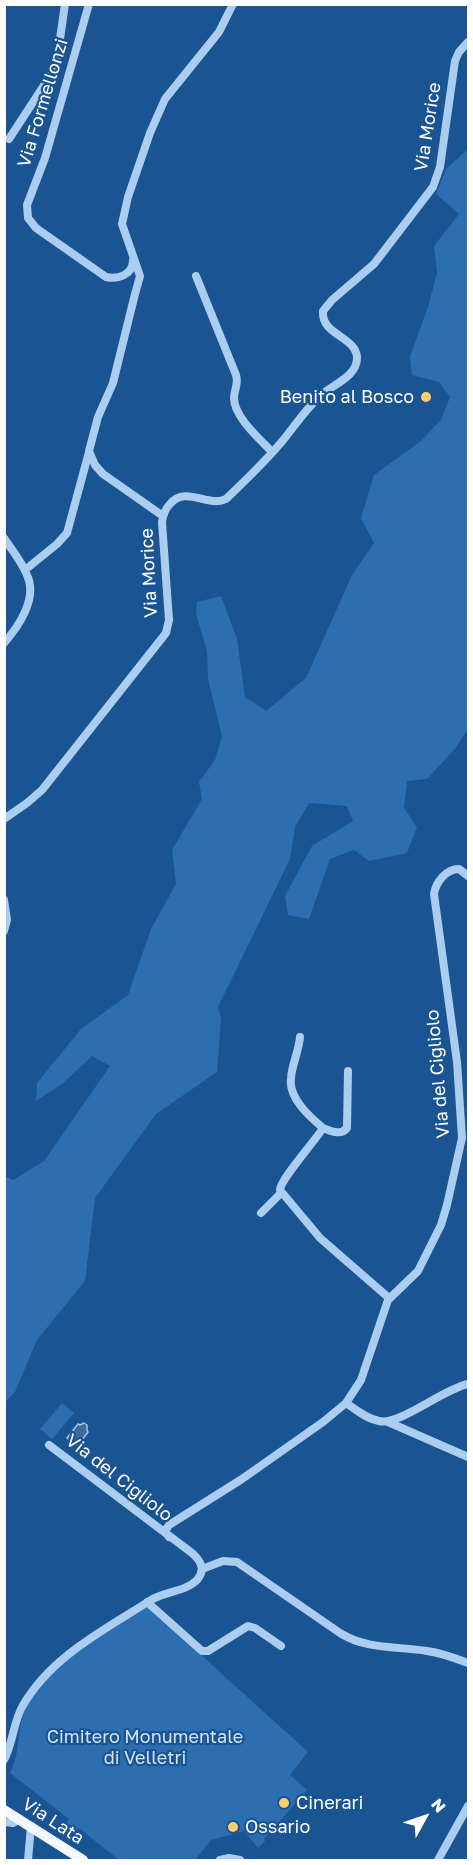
<!DOCTYPE html>
<style>
body{margin:0}
#map{position:relative;width:473px;height:1865px;overflow:hidden;background:#1a5493;font-family:"Golos Text",sans-serif}
canvas{display:block}
.frame{position:absolute;inset:0;border:6px solid #fff;pointer-events:none}
.north{position:absolute;left:395px;top:1787px;width:60px;height:60px;-webkit-text-stroke:4px #1a5493;paint-order:stroke;rotate:50deg;font-size:16px;font-weight:700;line-height:24px;text-align:center;color:#fff}
.north::after{content:'';display:block;margin:auto;width:21px;height:27px;background:#fff;clip-path:polygon(50% 0,100% 100%,50% 72%,0 100%)}
</style>
<div id="map">
<canvas width="473" height="1865"></canvas>
<div class="frame"></div>
<div class="north">N</div>
</div>
<script>
const g = document.querySelector('canvas').getContext('2d');
g.lineJoin = 'round';
function fillPath(path, color) { g.fillStyle = color; g.fill(path, 'evenodd'); }
function stroke(path, color, width, dash) { g.strokeStyle = color; g.lineWidth = width; g.lineCap = dash ? 'butt' : 'round'; g.setLineDash(dash || []); g.stroke(path); }
function write(font, color, halo, rows, align = 'center') {
  g.font = font + ' "Golos Text",sans-serif'; g.lineWidth = 4.5; g.setLineDash([]); g.textBaseline = 'middle'; g.strokeStyle = halo; g.fillStyle = color; for (const [text, x, y, turn = 0] of rows) {
    g.save(); g.translate(x, y); g.rotate((+turn || 0) * Math.PI / 180); g.textAlign = isNaN(turn) ? turn : align; if (halo) g.strokeText(text, 0, 0); g.fillText(text, 0, 0); g.restore();
  }
}
const green = new Path2D(`
 M468 149V729L454 750 427 779 407 781 404 808 417 827 407 853 369 861 354 850 330 859 309 919 288 915 285 896 312 846 353 821 347 806 309 803 295 827 290 859 218 1007 221 1018 217 1072 156 1114 95 1198 85 1281 37 1340 15 1392 5 1402V1176L13 1180 44 1161 110 1066 92 1056 63 1083 36 1101 37 1083 81 1029 128 995 151 929 176 884 172 850 202 799 199 782 215 760 222 736 208 679 207 651 196 614 197 602 221 596 237 639 245 697 266 711 306 678 352 575 374 543 361 518 374 475 421 441 441 420 450 397 439 382 412 375 410 356 428 307 437 273 434 246 459 214 436 194 446 169Z
 M62 1403 74 1413 52 1439 40 1429Z
 M146 1605 308 1752 290 1775 307 1790 264 1839 265 1841 258 1848 244 1831 211 1840 195 1860H119L79 1828 76 1831 66 1823 69 1819 10 1773C20 1755 17 1731 24 1713 31 1694 48 1678 61 1663Z`);
const water = new Path2D(`
 M84 1423 87 1425V1430L88 1432 77 1446 67 1438 78 1424 80 1425Z`);
const minor = new Path2D(`
 M89 4 45 158 27 205 28 218 36 228 106 277C119 280 133 274 133 260
 M9 139 56 67 65 4
 M196 276 236 375C239 384 234 390 234 398 234 417 260 439 272 452
 M163 516 103 474 95 465 89 451 98 417 113 383 135 294 140 276 122 224 128 197 150 133 165 99 219 32 233 4
 M4 538C12 550 22 562 27 575 38 598 19 626 4 643
 M25 570 57 544 67 533 89 452
 M4 819 27 803 42 790 166 633 169 620 162 522C163 515 165 509 170 504 186 485 208 508 226 499 246 480 267 460 284 439 296 424 306 409 320 396 331 385 358 377 357 357 355 336 321 335 323 311L332 300 374 264 433 187 440 167 455 61 459 52 468 42
 M4 900 7 920 4 931
 M300 1037C299 1051 292 1064 291 1078 288 1098 310 1117 323 1128 315 1141 280 1180 280 1190L320 1238 389 1298
 M323 1128C331 1131 341 1136 347 1128L348 1071
 M261 1213 281 1193
 M346 1403C356 1410 367 1419 379 1421 399 1426 443 1389 468 1384
 M388 1422 468 1457
 M169 1537 165 1531 169 1525 242 1479 323 1422 346 1403 361 1380 388 1300 418 1271 441 1225 447 1205 462 1138 457 1062 434 894C436 882 446 869 459 869L468 876
 M202 1569 223 1561 237 1562 340 1633C367 1650 397 1646 427 1651 442 1653 455 1658 468 1663
 M147 1602 202 1651H208L248 1626 255 1628 281 1646
 M4 1760C13 1743 13 1724 22 1707 50 1657 104 1630 151 1600 165 1591 185 1592 197 1580 206 1570 201 1561 192 1553L49 1445
 M4 1822 13 1823 20 1819
 M28 1860 31 1826
 M220 1860 229 1858 240 1860
 M438 1860 468 1806`);
const major = new Path2D(`
 M4 1810 83 1860`);
const markers = [
 [426,397,6,"#ffce69"],
 [284,1803,6,"#ffce69"],
 [233,1827,6,"#ffce69"]
];
const streetNames = [
 ["Via Formellonzi",43,103,-73],
 ["Via Morice",428,127,-81],
 ["Via Morice",149,573,-93],
 ["Via del Cigliolo",438,1074,-95],
 ["Via del Cigliolo",119,1478,38],
 ["Via Lata",53,1821,33]
];
const poiNames = [
 ["Benito al Bosco",414,397,"right"],
 ["Cinerari",296,1803],
 ["Ossario",245,1827]
];
const parkNames = [
 ["Cimitero Monumentale",145,1737],
 ["di Velletri",145,1758]
];
fillPath(green, '#2d6eb1');
fillPath(water, '#3f6996');
stroke(water, '#9ec8f1', 1.5);
stroke(minor, '#abcdef', 8);
stroke(major, '#f3f8ff', 10);
for (const [x, y, r, color] of markers) { const dot = new Path2D(); dot.arc(x, y, r, 0, 2 * Math.PI); g.fillStyle = color; g.fill(dot); stroke(dot, '#1a5493', 2); }
write('18px', '#fff', '#1a5493', streetNames);
write('18px', '#fff', '#1a5493', poiNames, 'left');
write('18px', '#d1e6fb', '#1a5493', parkNames);
</script>
